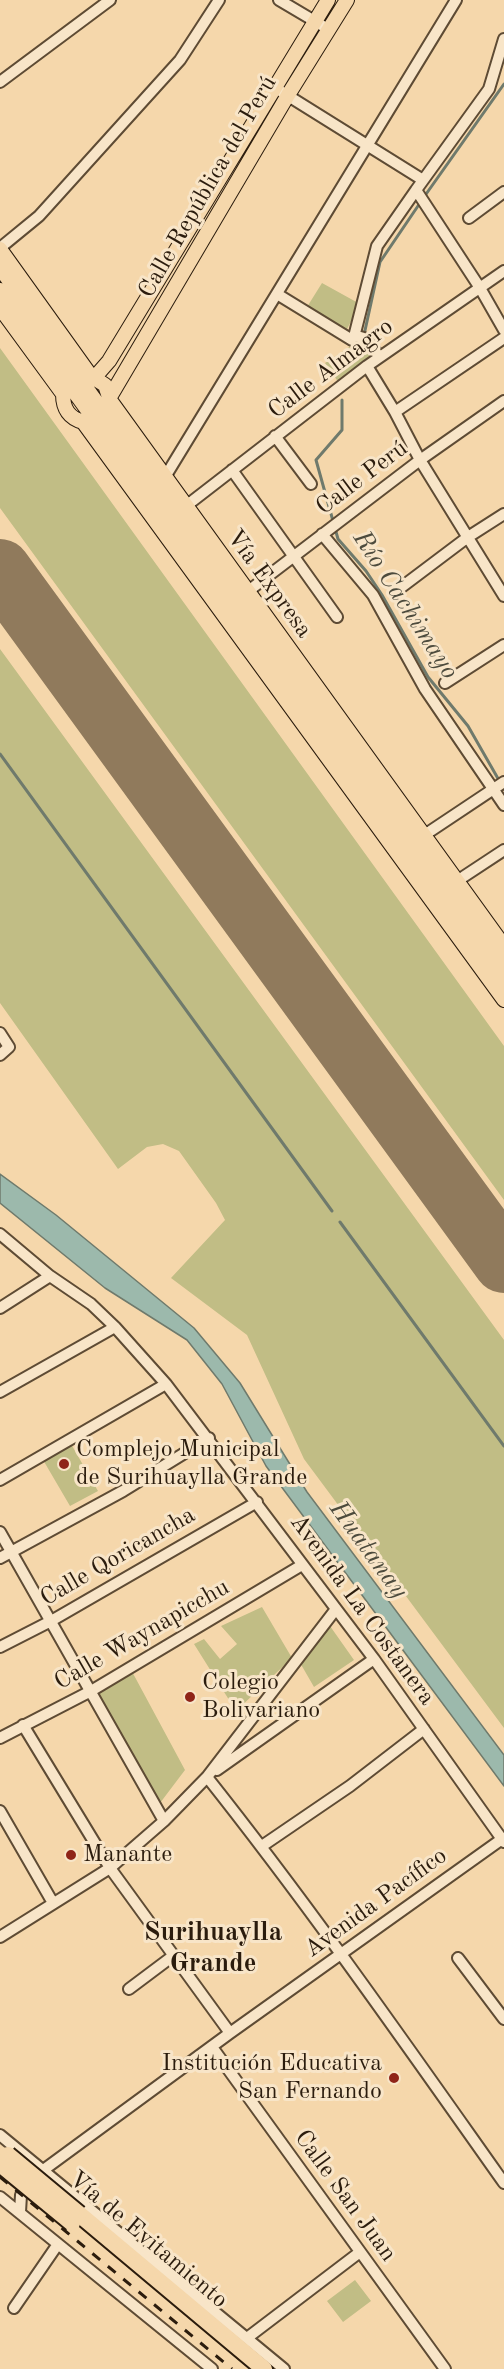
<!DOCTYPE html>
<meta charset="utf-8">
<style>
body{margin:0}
canvas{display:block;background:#f5d7ab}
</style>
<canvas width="504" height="2369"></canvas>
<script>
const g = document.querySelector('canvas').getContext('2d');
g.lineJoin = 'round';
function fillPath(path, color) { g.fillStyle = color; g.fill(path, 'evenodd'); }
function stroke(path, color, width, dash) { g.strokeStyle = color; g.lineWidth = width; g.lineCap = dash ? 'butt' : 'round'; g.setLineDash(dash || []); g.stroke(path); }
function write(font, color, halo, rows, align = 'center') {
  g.font = font + ' "Old Standard TT",serif'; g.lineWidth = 6; g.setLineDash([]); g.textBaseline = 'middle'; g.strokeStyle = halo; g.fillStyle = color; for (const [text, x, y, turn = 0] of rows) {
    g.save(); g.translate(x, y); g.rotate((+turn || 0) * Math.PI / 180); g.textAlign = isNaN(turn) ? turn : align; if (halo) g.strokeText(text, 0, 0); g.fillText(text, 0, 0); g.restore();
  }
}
const green = new Path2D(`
 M322 283 360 304 346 331 307 307Z
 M360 340 374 357 339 383 325 363Z
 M0 348 504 1046V1200L0 508Z
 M0 649 504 1340V1728L304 1459 247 1335 171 1278 225 1220 216 1203 179 1151 163 1144 147 1147 118 1169 0 1003Z
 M67 1437 98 1491 70 1506 39 1453Z
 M262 1607 292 1658 236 1711 194 1644 204 1639 220 1659 237 1644 221 1626Z
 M330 1626 354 1660 314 1687 299 1661Z
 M129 1666 185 1770 157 1807 90 1689Z
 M355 2280 371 2301 343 2322 327 2301Z`);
const water = new Path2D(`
 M0 1174 56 1215 194 1328 240 1383 307 1492 504 1755V1786L266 1466 222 1384 187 1340 105 1288 0 1203Z`);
const stream = new Path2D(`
 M424 197 504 84
 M364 335 380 262 420 203
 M342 400V430L316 460 338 539 366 571 382 595 428 677 468 726 504 789
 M0 754 332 1211
 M340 1222 504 1446`);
const runway = new Path2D(`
 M0 570 504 1262`);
const minor = new Path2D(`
 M279 0 328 29
 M504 39 489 89 416 190 480 288 504 330
 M0 82 110 0
 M274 87 423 180
 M469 218 504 192
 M0 248 39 216 180 60 219 0
 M277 294 352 340 354 337C368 335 372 346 379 357
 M354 337 377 246 416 190
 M367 366 395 412 420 460 504 596
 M395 412 504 338
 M275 436 311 484
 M232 470 337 617
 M165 477 456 0
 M186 506 367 366 504 271
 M322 534 373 595 425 689 504 805
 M247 592 420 460 504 401
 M395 592 468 537 504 514
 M445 683 504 645
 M423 836 504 782
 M457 881 504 850
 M0 1033 9 1047 0 1055
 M0 1234 50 1276 91 1304 115 1327 166 1384 374 1659 504 1842
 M0 1308 50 1276
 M0 1392 115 1327
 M0 1480 166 1384
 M0 1532 164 1821
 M0 1558 123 1491 209 1438
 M0 1647 51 1621 257 1502
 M23 1725 110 1868 230 2033
 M0 1738 91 1691 302 1565
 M217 1770 374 1659
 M207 1777C311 1908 407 2046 504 2183
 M0 1811 53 1903
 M262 1846 350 1786 424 1729
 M0 1937 110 1868 164 1821 207 1777 336 1609
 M458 1958 504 2019
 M129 1989 173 1956
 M212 2047 445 2369
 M0 2135 284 2369
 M0 2197 212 2369
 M20 2212 21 2195 42 2171 230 2033 502 1839
 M14 2308 58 2244
 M247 2338 360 2252`);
const major = new Path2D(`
 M0 249 91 376 105 385 110 400 504 946
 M0 268 450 892 504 964
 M0 290 504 982
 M0 308 63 394C63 409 69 418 83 422L504 1000
 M95 377 109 361 328 0
 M110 397 288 95 347 0`);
const highway = new Path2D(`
 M79 2214 264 2369`);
const rail = new Path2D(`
 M0 2177 232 2369`);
const highwayBridge = new Path2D(`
 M8 2155 79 2214
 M0 2164 72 2223`);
const markers = [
 [64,1464,6,"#8f2418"],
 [190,1697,6,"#8f2418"],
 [71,1855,6,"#8f2418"],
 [394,2078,6,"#8f2418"]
];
const streetNames = [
 ["Calle República del Perú",208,187,-60],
 ["Calle Almagro",331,369,-37],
 ["Calle Perú",362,478,-37],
 ["Vía Expresa",269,584,54],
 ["Calle Qoricancha",118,1557,-30],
 ["Avenida La Costanera",362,1610,54],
 ["Calle Waynapicchu",142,1635,-30],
 ["Avenida Pacífico",376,1903,-36],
 ["Calle San Juan",345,2196,54],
 ["Vía de Evitamiento",148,2240,40]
];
const poiNames = [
 ["Complejo Municipal",76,1450],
 ["de Surihuaylla Grande",76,1478],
 ["Colegio",202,1683],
 ["Bolivariano",202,1711],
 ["Manante",83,1855],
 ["Institución Educativa",382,2064,"right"],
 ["San Fernando",382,2092,"right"]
];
const waterNames = [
 ["Río Cachimayo",405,605,57],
 ["Huatanay",368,1550,54]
];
const quarterNames = [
 ["Surihuaylla",213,1933],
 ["Grande",213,1964]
];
fillPath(green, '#c1bd85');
fillPath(water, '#9cb9ac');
stroke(water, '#6f7a6c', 1.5);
stroke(stream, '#6f7a6c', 3);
stroke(runway, '#907a5c', 62);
stroke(minor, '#5e4b34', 14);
stroke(major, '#2b1c0d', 16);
stroke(highway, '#2b1c0d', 20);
stroke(minor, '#f8e5c8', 10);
stroke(major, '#f5d7ab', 14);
stroke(highway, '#f5d7ab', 16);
stroke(rail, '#2b1c0d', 3, [10, 10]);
stroke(highwayBridge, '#2b1c0d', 20, []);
stroke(highwayBridge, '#f5d7ab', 16);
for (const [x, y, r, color] of markers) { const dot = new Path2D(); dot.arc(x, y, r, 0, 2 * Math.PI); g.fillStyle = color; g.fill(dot); stroke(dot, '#f8e5c8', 2); }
write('24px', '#2b1c0d', '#f8e5c8', streetNames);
write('24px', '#2b1c0d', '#f8e5c8', poiNames, 'left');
write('italic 26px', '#4d4b3d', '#f8e5c8', waterNames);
write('bold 27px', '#2b1c0d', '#f8e5c8', quarterNames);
</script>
